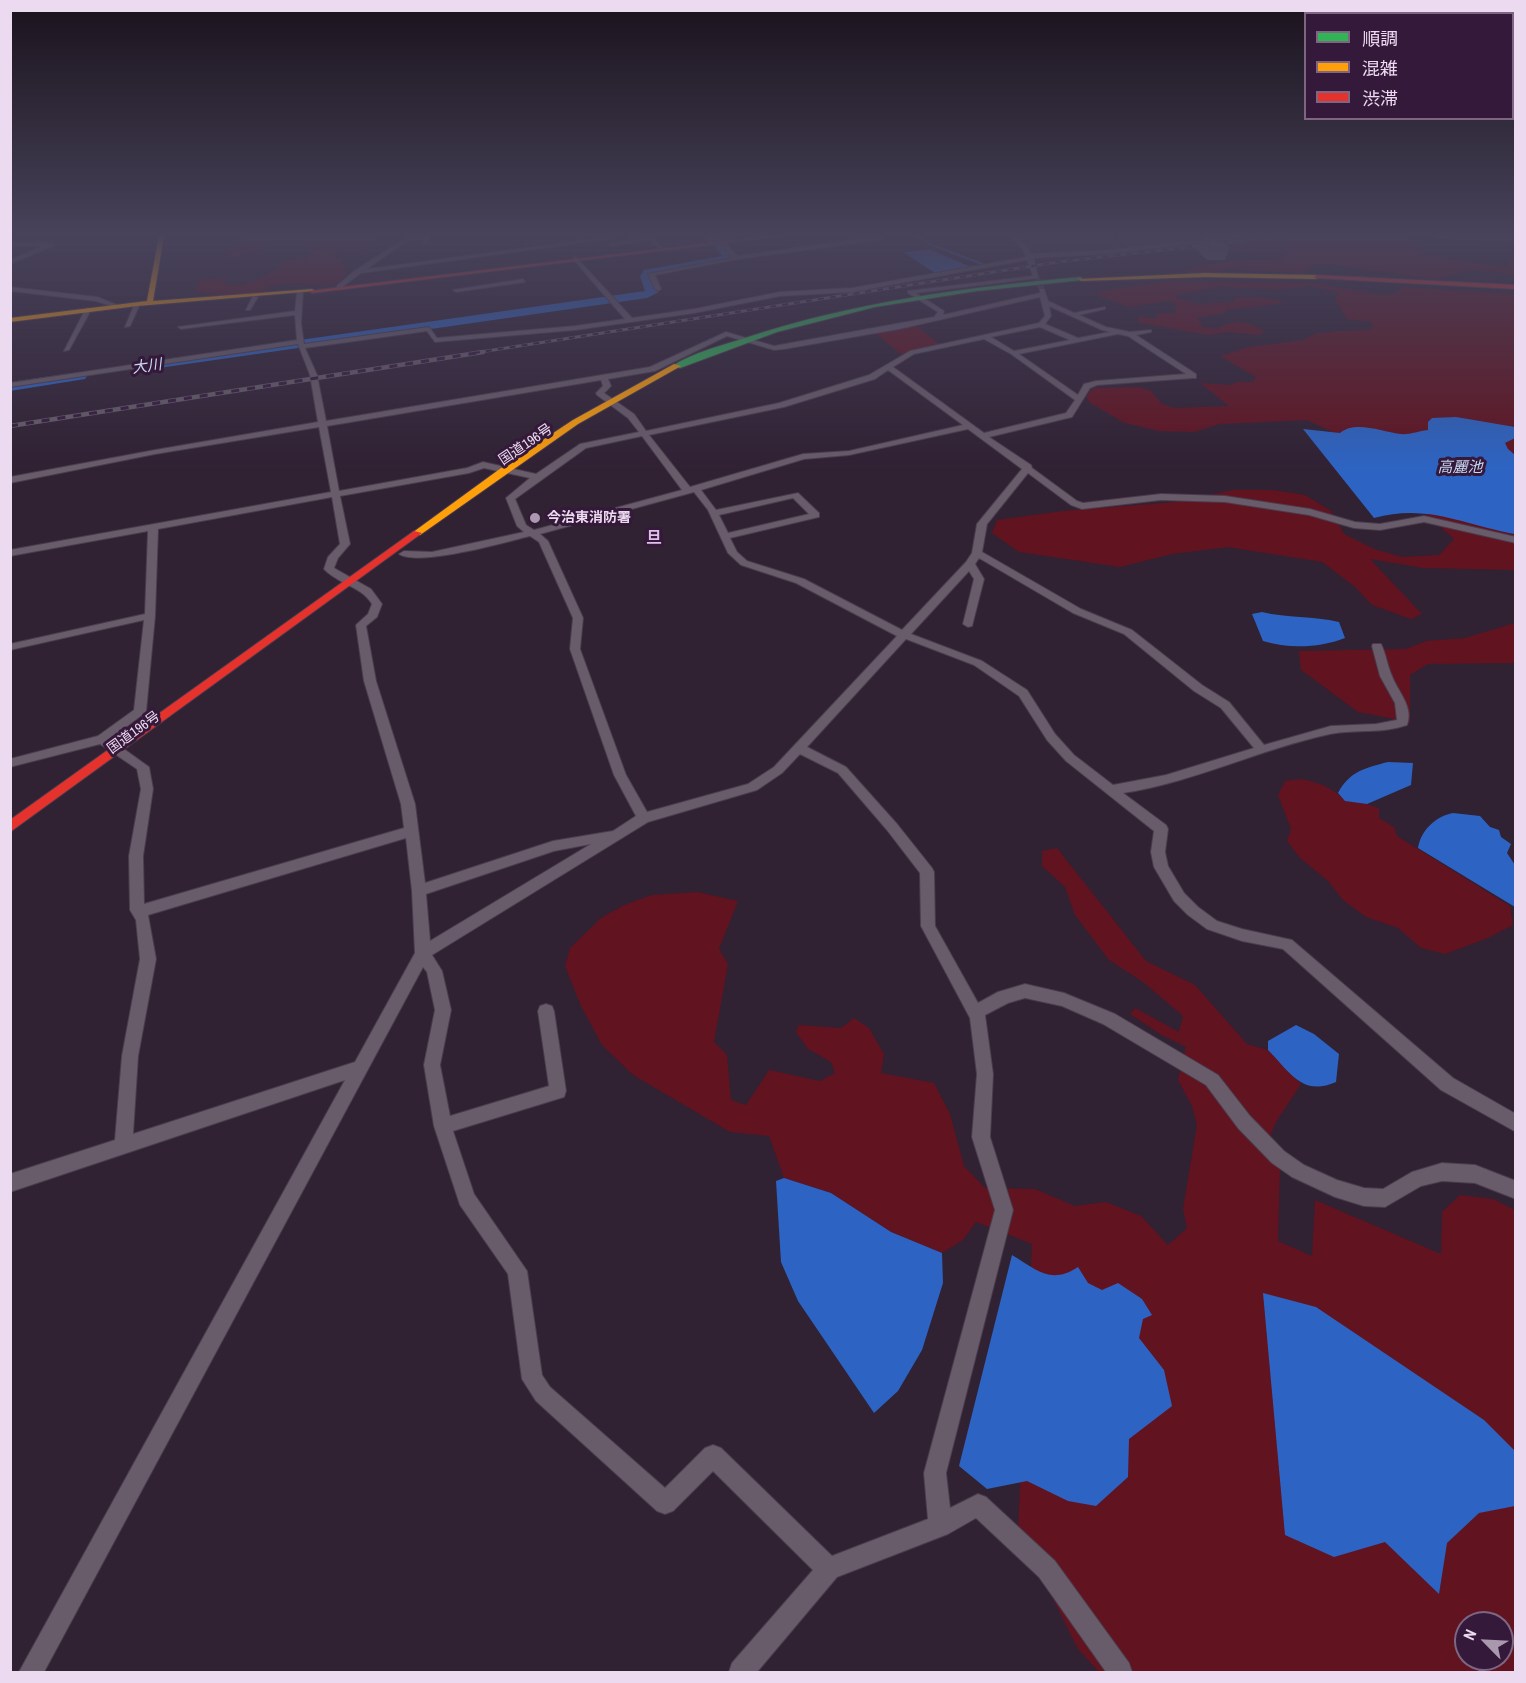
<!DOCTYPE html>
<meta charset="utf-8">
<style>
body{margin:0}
#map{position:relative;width:1526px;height:1683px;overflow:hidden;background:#302133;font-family:"Archivo Narrow","Noto Sans JP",sans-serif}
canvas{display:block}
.frame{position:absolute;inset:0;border:12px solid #ecdaf0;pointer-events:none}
.legend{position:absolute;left:1304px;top:12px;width:210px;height:108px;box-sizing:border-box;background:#35193b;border:2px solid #7e6683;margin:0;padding:8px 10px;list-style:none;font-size:18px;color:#ecdaf0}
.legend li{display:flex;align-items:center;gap:12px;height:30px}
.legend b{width:30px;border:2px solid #7e6683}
.north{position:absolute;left:1454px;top:1611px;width:60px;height:60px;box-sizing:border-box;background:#35193b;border:2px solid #7e6683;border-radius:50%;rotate:294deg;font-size:16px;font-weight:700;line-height:24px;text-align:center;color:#ecdaf0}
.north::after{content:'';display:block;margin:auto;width:21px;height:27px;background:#aa99ae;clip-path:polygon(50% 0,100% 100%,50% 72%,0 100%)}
</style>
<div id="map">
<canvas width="1526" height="1683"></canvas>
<div class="frame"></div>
<ul class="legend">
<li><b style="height:8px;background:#30b455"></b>順調</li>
<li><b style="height:8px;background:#ff9f0a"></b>混雑</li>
<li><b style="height:8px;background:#e5322d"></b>渋滞</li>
</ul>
<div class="north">N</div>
</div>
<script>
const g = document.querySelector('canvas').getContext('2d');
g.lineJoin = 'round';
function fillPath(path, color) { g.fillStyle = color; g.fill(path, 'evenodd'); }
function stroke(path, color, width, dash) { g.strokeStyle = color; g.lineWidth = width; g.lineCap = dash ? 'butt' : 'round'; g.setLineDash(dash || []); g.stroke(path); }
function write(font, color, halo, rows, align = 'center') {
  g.font = font + ' "Archivo Narrow","Noto Sans JP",sans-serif'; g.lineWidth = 6; g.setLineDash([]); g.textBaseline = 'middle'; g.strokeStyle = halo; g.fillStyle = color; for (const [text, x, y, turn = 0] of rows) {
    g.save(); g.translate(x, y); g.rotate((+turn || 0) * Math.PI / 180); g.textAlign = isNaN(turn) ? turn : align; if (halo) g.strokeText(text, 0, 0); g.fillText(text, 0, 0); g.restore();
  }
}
const built = new Path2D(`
 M1016 236H1113L1121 247 1036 255Z
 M1115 236H1203L1205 240 1125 249Z`);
const green = new Path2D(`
 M247 236H378L368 250H356V247L342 248 331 257V259L345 258 341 264 348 272 337 283C312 286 291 279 265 288L270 292C244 294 220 297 194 291L199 281C207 278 220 278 228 281L224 285C247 288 263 276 282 267L275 265 290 259 307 258 314 248C299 239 284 238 267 243V248L236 257H225L233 245 248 240Z
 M1314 236H1405L1429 255 1509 268 1508 262 1516 258 1515 278 1511 274 1472 270 1435 279 1328 264 1315 265 1304 273 1221 269 1220 273 1159 272 1194 270 1193 267 1231 261 1284 258 1283 247 1238 249 1209 245Z
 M1169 281 1312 283 1383 295 1396 293 1402 287 1515 294V570L1423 568 1370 559 1422 614 1411 619 1372 605 1354 586 1322 562 1228 547 1172 554 1120 567 1019 552 992 533 997 520 1063 511 1176 502 1233 490H1273L1305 495 1331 511 1344 534 1374 549 1402 557 1439 555 1454 539 1329 430 1307 420 1220 424 1194 432 1159 431 1125 423 1090 403 1086 396 1094 388 1139 387 1151 391 1162 404 1175 408 1229 406 1200 383 1230 385 1237 382H1253L1256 377 1220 356 1249 347 1303 340 1317 333 1373 329 1371 322 1347 319 1335 299 1339 292 1309 286 1280 289 1218 287 1176 295V298L1199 304 1233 302 1235 298C1247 296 1275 298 1285 303L1226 310 1225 313 1197 318 1203 327 1217 329C1235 318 1248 321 1265 332L1259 335 1225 332 1210 335 1138 323 1139 316 1154 319 1159 313H1175L1176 304 1168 301 1129 307 1097 295 1099 291Z
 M915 325 942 346 901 354 875 333Z
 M1515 623V663L1428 664 1410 675V722L1358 712 1301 670 1299 651 1406 649 1426 641 1465 638Z
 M1302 779C1319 783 1333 787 1345 801L1367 804 1379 808V818L1394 827 1397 836 1510 906 1513 925 1488 938 1445 954 1421 948 1398 928 1366 917 1343 900 1328 881 1300 858 1287 841 1291 829 1278 795 1285 781Z
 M1057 848 1146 961 1195 985 1247 1044 1268 1050 1301 1084 1276 1122 1264 1151 1280 1168 1278 1241 1312 1256 1315 1200 1441 1254 1442 1212 1460 1195 1493 1199 1515 1210V1672H1099L1078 1649 1018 1529 1032 1244 976 1222 963 1240 942 1253 891 1232 831 1193 784 1178 769 1136 730 1132 633 1075 602 1045 581 1006 565 966 570 948 601 918 624 905 652 895 697 892 738 901 719 949 728 964 714 1042 727 1055 731 1100 746 1105 769 1070 820 1081 835 1073 831 1062 808 1049 796 1032 799 1025 841 1028 854 1018 869 1028 884 1054 881 1073 934 1083 950 1114 964 1166 985 1188 1035 1189 1075 1206 1106 1202 1141 1216 1168 1245 1187 1228 1183 1209 1197 1125 1192 1106 1178 1080 1186 1047 1160 1034 1130 1014 1135 1008 1179 1032 1183 1016 1143 982 1109 960 1075 915 1065 887 1042 866V851ZM1466 1623H1502V1659H1466Z`);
const water = new Path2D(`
 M929 249 971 267 935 273 903 252Z
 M1456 417 1515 427V438L1505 443 1508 449 1515 455V534C1465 525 1427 503 1374 518L1303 429 1340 433C1355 420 1383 432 1400 434 1410 435 1418 431 1428 430V422L1432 418Z
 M1262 612C1287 618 1313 616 1339 622L1345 638C1319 648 1289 649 1263 641L1252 614Z
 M1388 762 1413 763 1411 785 1367 804 1345 801 1338 793C1350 771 1365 768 1388 762Z
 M1453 813 1480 816 1490 827 1499 830 1501 837 1511 844 1507 853 1515 865V907L1418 848C1421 830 1436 816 1453 813Z
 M1296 1025 1314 1034 1339 1054 1336 1082C1302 1097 1290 1072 1268 1050V1041Z
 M784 1178 831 1193 891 1232 942 1253 943 1283 922 1350 898 1391 874 1413 798 1301 781 1262 776 1181Z
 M1012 1255C1037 1270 1051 1285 1078 1267L1088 1283 1102 1290 1118 1283 1142 1299 1152 1315 1143 1319 1139 1338 1164 1370 1172 1406 1129 1439 1128 1477 1096 1506 1068 1501 1027 1481 987 1489 959 1466Z
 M1263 1293 1316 1307 1484 1420 1515 1451V1506L1479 1513 1447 1543 1439 1594 1385 1542 1334 1557 1285 1535Z`);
const stream = new Path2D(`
 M918 236 929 244 985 265`);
const river = new Path2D(`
 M707 236H717L736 258 734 260 652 276 659 292 647 298 145 370 138 366 145 362 645 291 640 276 644 270 722 256Z
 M80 372 85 373 87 376 85 379 10 391V382Z`);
const streetTunnel = new Path2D(`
 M1036 276 1042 290`);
const street = new Path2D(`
 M409 236H429V243L424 244V239L408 240 367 269 607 237 610 239 361 273 341 288H337V286L354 271Z
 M652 236 663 249H659L651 240 611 246 608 244Z
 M705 236H709L714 244H710Z
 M879 236H884L880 240 739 259 655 275 661 289 658 291 655 289 648 274 732 258 720 242 723 240 737 256Z
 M1011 236H1016L1028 248 1031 254 1107 250 1240 236H1254L1107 254 1034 258 1038 278 916 293 944 311 943 315 1040 293V289H1044L1048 301 1074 313 1105 307V309L1079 315 1106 327 1130 332 1151 330V332L1136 335 1196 374V378H1193L1097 385 1090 388 1072 417 989 437 1031 465 1032 468 1077 501 1083 503 1161 494 1225 496 1310 509 1355 522 1380 524 1424 516 1516 537V543L1424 522 1380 530 1354 528 1309 515 1225 502 1161 500 1082 509 1071 505 1028 473 987 524 982 552 1081 609 1132 630 1202 685 1229 702 1264 745 1331 726 1376 724 1397 720 1395 703 1380 676 1372 646 1373 644H1381C1386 654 1387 665 1392 676 1398 692 1414 707 1407 725 1382 734 1356 729 1330 734 1260 749 1195 782 1123 793L1166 825 1168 829 1165 852 1168 866 1184 893 1198 907 1217 921 1242 929 1292 940 1453 1078 1516 1114V1132L1441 1090 1283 949 1242 941 1207 929 1188 915 1174 901 1154 867 1151 852 1154 831 1066 761 1047 740 1019 696 974 665 906 639 807 747 846 767 897 824 932 868 934 872 935 926 978 1003 998 992 1025 984 1064 993 1115 1014 1218 1075 1250 1116 1284 1151 1304 1165 1337 1180 1364 1188 1383 1189 1412 1172 1442 1163 1475 1165 1516 1181V1199L1475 1183 1442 1181 1421 1186 1385 1207 1364 1206 1335 1197 1292 1177 1272 1163 1238 1128 1206 1085 1103 1024 1062 1006 1025 998 1008 1003 985 1015 993 1074 990 1137 1013 1210 946 1473 950 1508 978 1494 986 1497 1055 1561 1129 1663 1132 1672H1106L1039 1577 976 1518 948 1534 837 1577 757 1672H729L732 1663 813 1570 713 1471 673 1511 665 1514 657 1511 536 1401 522 1379 508 1274 460 1205 434 1126 424 1065 435 1010 427 972 423 967 44 1672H19L345 1080 10 1192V1174L115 1140 122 1056 140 959 136 920 130 910 129 856 141 789 137 769 100 744 10 767V759L98 736 134 710 144 620 10 650V644L145 614 148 531 10 556V550L331 492 319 427 155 454 10 483V477L155 450 318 422 310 375 298 344 10 387V383L297 340 295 315 181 329 178 327 295 311 297 292 300 290 303 292 301 323 304 344 429 327 437 338 575 326 625 319 573 259 575 256 632 318 694 309 780 292 852 288 1026 257 1023 250ZM1027 260 1033 276 908 291V293L938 312 934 317 774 346 726 332 650 367 326 421 317 375 305 348 427 331 435 342 575 330 694 313 780 296 852 292ZM1040 297 1045 316 1039 323 910 351 869 375 779 403 646 431 634 414 604 393 611 386 608 379 655 371 727 336 774 350 784 349 899 329ZM1049 306 1102 330 1110 332 1078 338 1045 324 1051 316ZM1040 327 1070 340 1014 351 991 337ZM1118 334 1128 336 1186 374 1096 381 1084 384 1078 395 1019 354ZM984 339 1011 354 1075 400 1066 413 984 433 893 367 914 354ZM888 370 963 425 849 451 803 454 690 487 649 435 784 407 875 379ZM601 380 603 386 596 393 597 395 628 418 639 432 580 444 536 474 483 462 467 468 339 491 327 426ZM968 429 1022 469 977 524 972 553 966 562 902 630 804 579 747 561 737 552 730 538 819 517V513L798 493 716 510 701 490 804 459 849 455ZM642 436 682 490 534 530 526 525 515 499 586 448ZM484 468 530 478 506 498 517 526 524 532 432 552 404 551 399 554C418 567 506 542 530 536L539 542 573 618 570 649 614 775 636 816 613 831 553 841 425 883 415 804 376 681 366 626 377 617 382 604 371 589 334 568 338 558 350 544 340 496 469 473ZM694 492 708 510 728 553 741 565 796 583 897 636 774 767 748 784 647 812 626 775 580 649 583 618 548 541 540 534ZM332 497 340 544 328 557 324 569C338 584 361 586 372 604L368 614 356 625 364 681 401 804 404 828 144 904 143 856 153 789 149 767 110 739 146 712 155 616 158 529ZM793 498 809 514 728 533 719 515ZM979 558 1073 613 1124 634 1194 691 1221 708 1254 748 1166 775 1113 785 1074 755 1055 734 1027 690 982 661 911 634 969 571 974 579 963 624 968 627 972 626 984 579 975 564ZM800 754 838 773 887 830 920 873 921 926 970 1018 977 1074 972 1137 995 1210 924 1473 928 1519 832 1556 721 1448 713 1445 705 1448 665 1488 550 1387 542 1375 527 1271 474 1194 453 1131 564 1097 566 1091 554 1011 552 1006 546 1004 540 1006 538 1011 549 1086 450 1116 440 1065 451 1010 442 971 432 955 648 822 757 790 782 773ZM406 838 412 891 415 953 355 1062 133 1134 138 1056 156 959 148 915ZM591 844 430 941 426 894 554 851Z
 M1434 236 1516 237V241L1437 238Z
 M10 242 52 243 55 245 10 264V260L43 246H10Z
 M523 279 525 282 456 292 453 290Z
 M10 287 97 297 120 306 117 308 96 301 10 291Z
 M253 296 258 297 250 310H246Z
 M135 303 140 304 130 326 125 327Z
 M88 308 91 310 69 350 64 351 85 310Z`);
const fast = new Path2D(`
 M1081 277 1083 280 977 291 875 307 777 332 680 368 673 366C691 353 724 345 745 338 854 302 967 287 1081 277Z`);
const slow = new Path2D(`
 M159 236H164L153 301 312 289 315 291 137 306 10 322V318L147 301Z
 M1205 273 1316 275 1319 277 1316 279 1205 277 1081 281 1078 279Z
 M674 364 681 366 578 424 420 535 412 533 508 463 573 420Z`);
const jam = new Path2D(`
 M769 236H783L312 293 309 291Z
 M1316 275 1516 285V289L1314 278Z
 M414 531 422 533 10 832V820Z`);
const railFar1 = new Path2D(`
 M1503 236H1516
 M474 353 1058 262 1286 236`);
const rail = new Path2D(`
 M10 426 483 352`);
const wall = new Path2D(`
 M1199 236 1229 248 1225 260H1207L1195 248Z`);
const building = new Path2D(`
 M1199 236H1218L1229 248H1211Z`);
const markers = [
 [535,518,6,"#aa99ae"]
];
const farStreetnames = [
 ["国道196号",526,445,-34],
 ["国道196号",134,733,-36]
];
const farPoinames = [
 ["今治東消防署",547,518]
];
const farWaternames = [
 ["大川",147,367,-8],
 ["高麗池",1460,468]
];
const farQuarternames = [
 ["旦",654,539]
];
fillPath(built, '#3e1f44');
fillPath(green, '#611320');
fillPath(water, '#2d64c3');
stroke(stream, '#2d64c3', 2);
fillPath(river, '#2d64c3');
stroke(streetTunnel, '#4c3d4f', 6, [6, 3]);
stroke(street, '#4a3c4d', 2);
stroke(fast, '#4a3c4d', 2);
stroke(slow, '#4a3c4d', 2);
stroke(jam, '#4a3c4d', 2);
fillPath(street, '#685c6a');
fillPath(fast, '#30b455');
fillPath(slow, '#ff9f0a');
fillPath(jam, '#e5322d');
stroke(railFar1, '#675c6a', 3);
stroke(rail, '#675c6a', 4.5);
stroke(railFar1, '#35193b', 2, [6]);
stroke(rail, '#35193b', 3, [8]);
fillPath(wall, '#60536d');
fillPath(building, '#70607f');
stroke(building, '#4e4359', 1.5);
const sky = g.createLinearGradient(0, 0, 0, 471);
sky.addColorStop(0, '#1a121c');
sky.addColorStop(0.5, '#48435b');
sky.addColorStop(1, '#48435b00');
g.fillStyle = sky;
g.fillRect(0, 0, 1526, 471);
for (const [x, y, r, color] of markers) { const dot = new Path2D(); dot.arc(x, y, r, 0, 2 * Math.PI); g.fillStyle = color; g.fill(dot); stroke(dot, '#35193b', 2); }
write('14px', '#ecdaf0', '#35193b', farStreetnames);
write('bold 14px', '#ecdaf0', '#35193b', farPoinames, 'left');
write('italic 15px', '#c8d9f2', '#35193b', farWaternames);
write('bold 16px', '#e2beea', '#35193b', farQuarternames);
</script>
